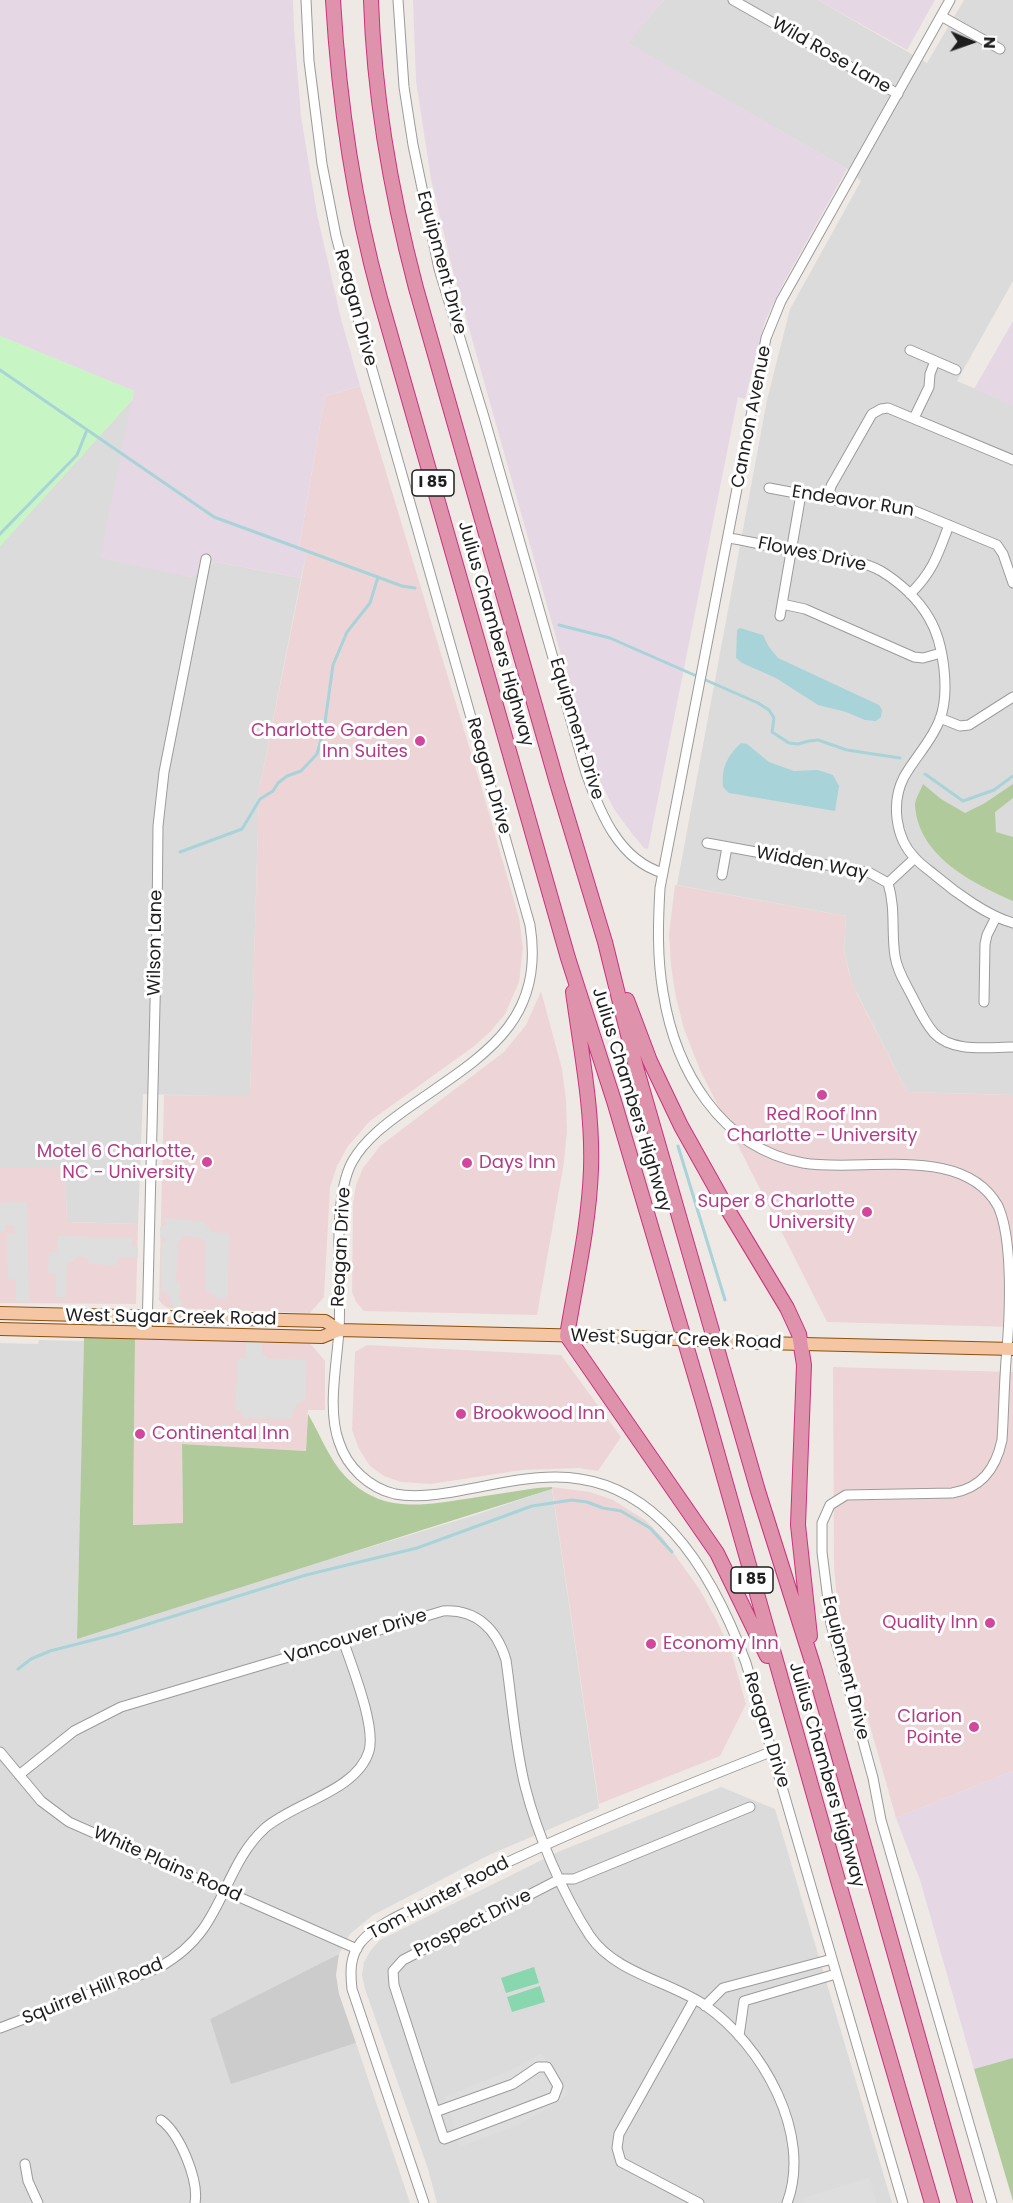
<!DOCTYPE html>
<style>
body{margin:0}
#map{position:relative;width:1013px;height:2203px;overflow:hidden;background:#eee9e4;font-family:Poppins,sans-serif}
canvas{display:block}
.north{position:absolute;left:941px;top:12px;width:60px;height:60px;-webkit-text-stroke:4px #fff;paint-order:stroke;rotate:92deg;font-size:16px;font-weight:700;line-height:24px;text-align:center;color:#1e1e1e}
.north::after{content:'';display:block;margin:auto;width:21px;height:27px;background:#1e1e1e;clip-path:polygon(50% 0,100% 100%,50% 72%,0 100%)}
</style>
<div id="map">
<canvas width="1013" height="2203"></canvas>
<div class="north">N</div>
</div>
<script>
const g = document.querySelector('canvas').getContext('2d');
g.lineJoin = 'round';
function fillPath(path, color) { g.fillStyle = color; g.fill(path, 'evenodd'); }
function stroke(path, color, width, dash) { g.strokeStyle = color; g.lineWidth = width; g.lineCap = dash ? 'butt' : 'round'; g.setLineDash(dash || []); g.stroke(path); }
function write(font, color, halo, rows, align = 'center') {
  g.font = font + ' Poppins,sans-serif'; g.lineWidth = 6; g.setLineDash([]); g.textBaseline = 'middle'; g.strokeStyle = halo; g.fillStyle = color; for (const [text, x, y, turn = 0] of rows) {
    g.save(); g.translate(x, y); g.rotate((+turn || 0) * Math.PI / 180); g.textAlign = isNaN(turn) ? turn : align; if (halo) g.strokeText(text, 0, 0); g.fillText(text, 0, 0); g.restore();
  }
}
const residential = new Path2D(`
 M664 0H818L927 63 964 0H1013V281L957 381 1013 405V1095L907 1092 852 983 844 950 846 916 677 885 767 400 790 309 861 181 847 169 627 43Z
 M132 400 190 577 216 562 301 578 259 791 250 1097 143 1094 138 1224 67 1222 65 1167H0V546Z
 M39 1340 84 1341 77 1636 472 1516 552 1489 599 1808 489 1855 373 1915 350 1934 339 1954 210 2019 232 2083 356 2043 410 2203H0V1343L38 1344Z
 M721 1787 775 1809 892 2203H437L428 2169 365 1989 362 1975 364 1962 371 1950 380 1940 560 1851Z`);
const commercial = new Path2D(`
 M360 386 484 796 519 918 523 948 519 982 505 1014 490 1032 473 1047 370 1121 348 1146 337 1166 330 1187 324 1297 310 1313 168 1308 163 1305 159 1300 164 1095 250 1096 259 791 307 551 299 548 325 396Z
 M675 885 846 916 844 950 849 973 857 994 907 1092 1013 1095V1327L827 1322 700 1070 684 1029 676 998 671 966 669 934Z
 M541 991 562 1069 566 1100 567 1131 564 1162 537 1315 364 1311 356 1302 352 1292 353 1204 356 1185 363 1168 380 1146 504 1052 526 1025Z
 M0 1167H65L67 1222 138 1224 136 1304 0 1303Z
 M135 1338 309 1342 325 1361V1410H308L306 1451 182 1444 183 1523 133 1525Z
 M367 1345 561 1355 621 1437 598 1471 579 1468 522 1470 431 1484 401 1482 384 1476 370 1466 359 1449 352 1430 355 1352Z
 M833 1367 1013 1372V1771L896 1818 844 1634 837 1601 834 1567Z
 M552 1487 590 1492 613 1500 645 1520 663 1538 700 1590 717 1621 731 1651 746 1704 720 1756 599 1804Z`);
const industrial = new Path2D(`
 M0 0H293L294 29 301 116 317 214 341 319 360 386 325 396 299 547 307 551 301 578 216 562 190 577 100 558 134 391 0 336Z
 M413 0H664L628 43 847 169 784 282 765 321 745 399 738 397 648 849 644 848 633 835 614 809 592 765 454 275 431 179 416 81Z
 M818 0H935L907 50Z
 M1013 321V405L974 389Z
 M1013 1771V2058L974 2069 920 1880 896 1818Z`);
const religious = new Path2D(`
 M339 1954 336 1975 339 1994 356 2043 231 2084 210 2019Z`);
const forest = new Path2D(`
 M923 784 941 799 965 813 985 803 1013 784V798L995 812 996 832 1013 837V901C972 883 918 856 915 805 915 799 921 790 923 784Z
 M84 1338H135L133 1525 183 1523 182 1444 306 1451 308 1414C320 1434 329 1459 345 1476 380 1513 421 1506 465 1499 489 1495 513 1492 537 1488L552 1487V1489L77 1639Z
 M1013 2058V2201L974 2069Z`);
const park = new Path2D(`
 M0 336 134 391 132 400 0 546Z`);
const pitch = new Path2D(`
 M534 1967 539 1983 506 1993 501 1978Z
 M540 1986 545 2002 512 2012 507 1997Z`);
const parking = new Path2D(`
 M27 1202 29 1301H16V1279L8 1280 7 1234 15 1233 14 1228 11 1225 5 1224V1231H0V1203Z
 M163 1218 204 1222 211 1232 229 1233 228 1296 220 1300 205 1290 206 1246 204 1241 198 1237 184 1236 177 1244 176 1281H180L179 1296 183 1309 174 1308 168 1294 161 1291 162 1243 168 1239 160 1238V1227L168 1225Z
 M58 1236 132 1238V1246L138 1247V1258L118 1257 117 1265 88 1264V1258L80 1256 67 1264 66 1297H56V1274L48 1273 49 1253 57 1252Z
 M246 1342H262V1353L269 1359 306 1360 305 1400 299 1403 293 1411 292 1419 241 1418V1411L235 1410 238 1359 246 1358Z
 M541 2053 569 2094 544 2111 520 2124 460 2147 445 2097 511 2070Z
 M869 2178 877 2203H804L803 2198Z`);
const water = new Path2D(`
 M740 628 763 635 769 647 778 658 879 705 882 710 881 717 876 721 865 720 846 712 818 705 776 678 742 663 736 658 737 630Z
 M741 743 747 744 769 762 794 771 818 770 833 775 839 786 835 811 729 793 723 787C721 768 727 756 741 743Z`);
const stream = new Path2D(`
 M0 370 214 517 402 586 415 588
 M0 534 77 455 87 430
 M559 625 610 638 758 703 769 710 774 718 772 732 789 743 798 744 809 741 818 740 847 750 900 758
 M925 774 963 801 994 790 1013 776
 M180 852 242 829 260 799 273 791 278 783 287 776 301 771 317 754 324 729 333 665 347 632 370 603 378 577
 M678 1146 725 1300
 M18 1669 31 1659 50 1651 116 1634 306 1575 417 1548 532 1506 572 1500 587 1502 603 1508 621 1511 650 1528 672 1552`);
const minor = new Path2D(`
 M306 0 309 61 322 164 336 236 362 334 530 925C546 1025 479 1058 408 1108 387 1123 365 1139 352 1162 331 1202 342 1284 339 1330 337 1364 327 1410 339 1442 347 1467 369 1488 395 1494 430 1501 482 1485 518 1480 538 1477 559 1475 580 1479 668 1492 718 1587 746 1663L903 2203
 M398 0 404 87 413 145 439 269 484 417 586 773C600 813 619 860 663 873
 M733 0 898 94
 M950 0 781 301 766 338 660 888C658 923 657 957 663 992 675 1069 720 1148 803 1163 862 1173 963 1143 998 1206 1013 1239 1010 1311 1007 1349 1004 1379 1004 1410 1002 1440 996 1468 982 1488 952 1493L846 1495 830 1505 822 1523V1552L831 1624 873 1778 881 1820 992 2203
 M941 16 1000 49
 M910 350 956 370
 M914 418 929 387 930 374 935 361
 M769 488 828 499 910 509 997 545 1003 554 1013 583
 M828 499 831 486 872 414 881 409 888 408 1013 460
 M729 538C753 542 777 548 801 553 823 557 861 559 881 571 899 582 918 599 929 618 944 643 950 692 940 719 932 741 915 757 904 777 891 802 895 838 915 858 921 865 929 870 936 876 956 893 988 916 1013 923
 M910 594C933 572 938 554 949 525
 M782 604 805 609 914 657 923 658 941 653
 M780 616 801 494
 M940 718 960 726 969 725 1013 697
 M707 843 870 873 888 883C896 910 891 930 895 956 897 971 906 984 913 998 919 1010 925 1023 934 1033 952 1053 989 1047 1013 1047
 M722 875 727 847
 M888 883 915 858
 M984 1002 985 944 987 935 996 917
 M147 1332 157 923 158 826 164 772 206 559
 M0 1752 41 1801 69 1822 357 1949
 M19 1775 74 1731 121 1707 443 1611C477 1609 497 1630 506 1660 512 1702 515 1746 525 1786 537 1834 563 1895 590 1936 616 1974 670 1981 706 2006 762 2045 813 2134 787 2203
 M694 2000 619 2134 617 2148 621 2162 699 2203
 M705 2006 723 1988 832 1959
 M0 2028 158 1968C176 1958 191 1946 203 1929 226 1897 234 1856 265 1828 295 1802 357 1791 369 1751 376 1726 352 1667 343 1640
 M739 2036 744 2001 836 1974
 M435 2112 513 2084 538 2067H547L558 2086 554 2097 444 2139 394 1985 393 1971 403 1960 560 1879H574L750 1807
 M161 2120C180 2134 199 2180 195 2203
 M25 2164 28 2181 38 2203
 M424 2203 352 1989C350 1971 350 1956 361 1942 377 1923 414 1909 435 1898 545 1841 659 1796 773 1751`);
const major = new Path2D(`
 M0 1313 325 1321 339 1330
 M0 1329 322 1337 339 1330 633 1337
 M762 1343 1013 1349`);
const highway = new Path2D(`
 M333 0C339 103 353 199 380 298L568 958 614 1101 704 1406 839 1884 932 2203
 M371 0C374 98 391 193 416 288L557 783 605 942 636 1067 758 1491 814 1668 965 2203
 M573 992C581 1051 593 1110 591 1169 589 1226 576 1280 567 1336L717 1553 767 1656
 M627 1000 650 1061 681 1126 728 1210 787 1308 799 1334 804 1365 798 1525 810 1636`);
const majorBridge = new Path2D(`
 M633 1337 762 1343`);
const markers = [
 [420,741,6,"#d1479c"],
 [822,1095,6,"#d1479c"],
 [207,1162,6,"#d1479c"],
 [467,1163,6,"#d1479c"],
 [867,1212,6,"#d1479c"],
 [461,1414,6,"#d1479c"],
 [140,1434,6,"#d1479c"],
 [990,1623,6,"#d1479c"],
 [651,1644,6,"#d1479c"],
 [974,1727,6,"#d1479c"]
];
const shields = [
 [433,483,42],
 [752,1580,42]
];
const shieldNames = [
 ["I 85",433,483],
 ["I 85",752,1580]
];
const streetNames = [
 ["Wild Rose Lane",831,56,30],
 ["Equipment Drive",441,263,75],
 ["Reagan Drive",355,308,75],
 ["Cannon Avenue",752,417,-79],
 ["Endeavor Run",853,502,9],
 ["Flowes Drive",812,555,12],
 ["Julius Chambers Highway",495,634,74],
 ["Equipment Drive",576,729,73],
 ["Reagan Drive",488,776,74],
 ["Widden Way",812,864,11],
 ["Wilson Lane",156,943,-89],
 ["Julius Chambers Highway",631,1100,73],
 ["Reagan Drive",342,1247,-87],
 ["West Sugar Creek Road",171,1318,1],
 ["West Sugar Creek Road",676,1340,2],
 ["Vancouver Drive",356,1637,-17],
 ["Equipment Drive",845,1668,76],
 ["Reagan Drive",766,1730,73],
 ["Julius Chambers Highway",826,1775,74],
 ["White Plains Road",167,1865,24],
 ["Tom Hunter Road",439,1899,-28],
 ["Prospect Drive",473,1924,-27],
 ["Squirrel Hill Road",93,1992,-22]
];
const hotelNames = [
 ["Charlotte Garden",408,731],
 ["Inn Suites",408,752],
 ["Red Roof Inn",822,1115,"center"],
 ["Charlotte - University",822,1136,"center"],
 ["Motel 6 Charlotte,",195,1152],
 ["NC - University",195,1173],
 ["Days Inn",479,1163,"left"],
 ["Super 8 Charlotte",855,1202],
 ["University",855,1223],
 ["Brookwood Inn",473,1414,"left"],
 ["Continental Inn",152,1434,"left"],
 ["Quality Inn",978,1623],
 ["Economy Inn",663,1644,"left"],
 ["Clarion",962,1717],
 ["Pointe",962,1738]
];
fillPath(residential, '#dcdbdb');
fillPath(commercial, '#edd5d7');
fillPath(industrial, '#e6d7e5');
fillPath(religious, '#ccc');
fillPath(forest, '#b0ca9c');
fillPath(park, '#c7f5c4');
fillPath(pitch, '#88d7ae');
fillPath(parking, '#dedede');
fillPath(water, '#a8d3d8');
stroke(stream, '#a8d3d8', 3);
stroke(minor, '#9b9b9b', 11);
stroke(major, '#8b500c', 14);
stroke(highway, '#cb327b', 16);
stroke(minor, '#fff', 9);
stroke(major, '#f4c6a3', 12);
stroke(highway, '#df92ab', 14);
stroke(majorBridge, '#8b500c', 14, []);
stroke(majorBridge, '#f4c6a3', 12);
for (const [x, y, r, color] of markers) { const dot = new Path2D(); dot.arc(x, y, r, 0, 2 * Math.PI); g.fillStyle = color; g.fill(dot); stroke(dot, '#fff', 2); }
for (const [x, y, w] of shields) { const box = new Path2D(); box.roundRect(x - w / 2, y - 13, w, 26, 4.5); g.fillStyle = '#fff'; g.fill(box); stroke(box, '#1e1e1e', 1.5); }
write('bold 16px', '#1e1e1e', null, shieldNames);
write('18px', '#1e1e1e', '#fff', streetNames);
write('18px', '#b23c85', '#fff', hotelNames, 'right');
</script>
